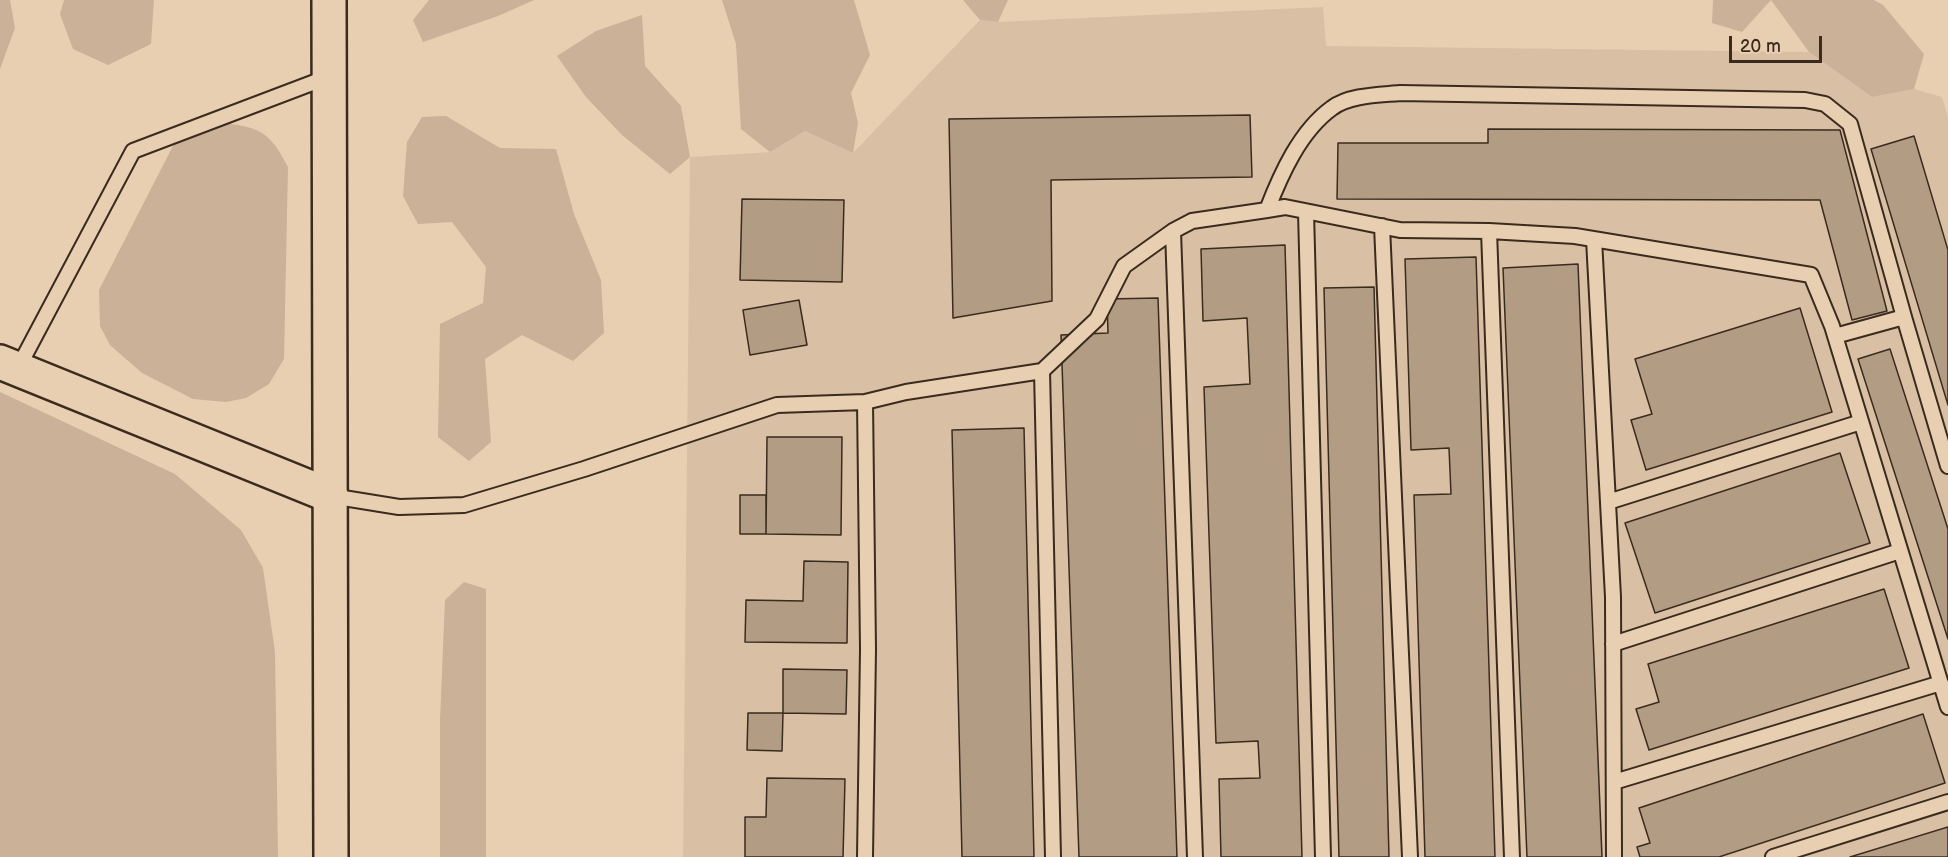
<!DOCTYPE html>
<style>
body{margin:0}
#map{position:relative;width:1948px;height:857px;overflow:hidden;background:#e9cfb1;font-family:"Balsamiq Sans",sans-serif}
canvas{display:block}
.scale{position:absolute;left:1729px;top:36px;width:93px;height:27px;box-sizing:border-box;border:3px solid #3b2a1e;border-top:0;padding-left:8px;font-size:18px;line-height:21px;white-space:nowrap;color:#3b2a1e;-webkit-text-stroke:4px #e9cfb1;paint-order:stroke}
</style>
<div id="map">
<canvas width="1948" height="857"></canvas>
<div class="scale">20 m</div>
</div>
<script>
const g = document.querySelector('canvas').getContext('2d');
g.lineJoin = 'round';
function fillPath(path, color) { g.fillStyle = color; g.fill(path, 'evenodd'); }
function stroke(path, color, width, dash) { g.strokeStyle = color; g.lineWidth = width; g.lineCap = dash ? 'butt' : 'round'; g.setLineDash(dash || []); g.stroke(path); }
const built = new Path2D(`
 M1323 7 1326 46 1809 52 1872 97 1914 89 1942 97 1948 117V857H683L690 157 770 152 805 131 853 153 980 20 998 22Z`);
const green = new Path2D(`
 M0 0H10L15 28 0 69Z
 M64 0H154L151 44 108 65 73 49 60 14Z
 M429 0H534L498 16 423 42 413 20Z
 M722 0H854L870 55 851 93 858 123 853 153 805 131 770 152 741 129 736 44Z
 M963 0H1008L998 22 980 20Z
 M1713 0H1874L1883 5 1924 54 1914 89 1872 97 1809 52 1771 0 1742 32 1712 23Z
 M642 15 645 66 681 106 690 157 670 174 622 135 586 97 557 56 596 31Z
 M446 116 500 148 556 149 574 214 601 280 604 333 573 361 522 335 485 359 491 442 469 461 438 437 440 324 483 303 486 267 452 222 418 224 403 196 407 142 422 117Z
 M211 121C255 128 267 125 288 167L284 359 269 384 246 398 226 402 193 399 142 373 110 345 100 326 99 290 175 142Z
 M0 392 175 474 241 530 263 568 275 652 278 857H0Z
 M464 582 486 589V857H440V720L445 600Z`);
const building = new Path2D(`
 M1250 115 1252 177 1051 180 1052 301 953 318 949 119Z
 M1488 129 1840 130 1887 311 1852 320 1820 200 1337 199 1338 143H1488Z
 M1914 136 1948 250V405L1871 149Z
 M742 199 844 200 842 282 740 280Z
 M1285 245 1302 857H1221L1219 779 1260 778 1258 741 1216 743 1204 387 1250 384 1247 318 1203 321 1201 249Z
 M1476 257 1495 857H1425L1414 495 1451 494 1449 448 1411 450 1405 259Z
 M1578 264 1602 857H1527L1503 268Z
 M1374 287 1389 857H1339L1324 288Z
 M1158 298 1177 857H1079L1061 335 1108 333 1107 299Z
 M799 300 807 345 750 355 743 310Z
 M1800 308 1832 412 1646 470 1631 420 1652 414 1635 359Z
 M1890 349 1948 529V639L1858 359Z
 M1024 428 1034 857H962L952 430Z
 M767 437H842L841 535 766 534Z
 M1840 453 1870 543 1655 613 1625 523Z
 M740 495H766V534H740Z
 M804 561 848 562 847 643 745 642 746 600 803 601Z
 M1884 589 1909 668 1649 750 1636 709 1659 702 1648 664Z
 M783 669 847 670 846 714 783 713Z
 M748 713H783L782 751 747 750Z
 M1923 714 1945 783 1719 857H1640L1637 847 1650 843 1639 808Z
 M767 778 845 779 843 857H745V817H766Z
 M1948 827V857H1850Z`);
const lane = new Path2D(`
 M1267 210C1281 174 1300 131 1332 108 1349 95 1379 95 1400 93L1805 100 1825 104 1850 124 1904 317
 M1306 212 1323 857
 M1382 226 1410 857
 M1173 231 1195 857
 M1489 231 1512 857
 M1594 239 1613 597 1614 857
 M1835 336 1904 317 1948 466
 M17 370 133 151 328 77
 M1042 371 1053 857
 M865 402 868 649 865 857
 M331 496 399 507 464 505 584 469 777 405 865 402 906 392 1042 371 1097 319 1124 266 1173 231 1192 221 1267 210 1285 207 1400 230 1489 231 1575 236 1811 275 1832 326 1948 707
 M1608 502 1861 422
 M1613 644 1900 551
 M1614 782 1941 683
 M1773 857 1948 802`);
const secondary = new Path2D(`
 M0 362 331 496`);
const highway = new Path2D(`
 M329 0 331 857`);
fillPath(built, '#d9c0a4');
fillPath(green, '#cab197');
fillPath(building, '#b39c84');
stroke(building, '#3b2a1e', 1.5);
stroke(lane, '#3b2a1e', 18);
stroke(secondary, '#3b2a1e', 38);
stroke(highway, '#3b2a1e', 38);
stroke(lane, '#e9cfb1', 14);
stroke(secondary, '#e9cfb1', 33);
stroke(highway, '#e9cfb1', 33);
</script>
